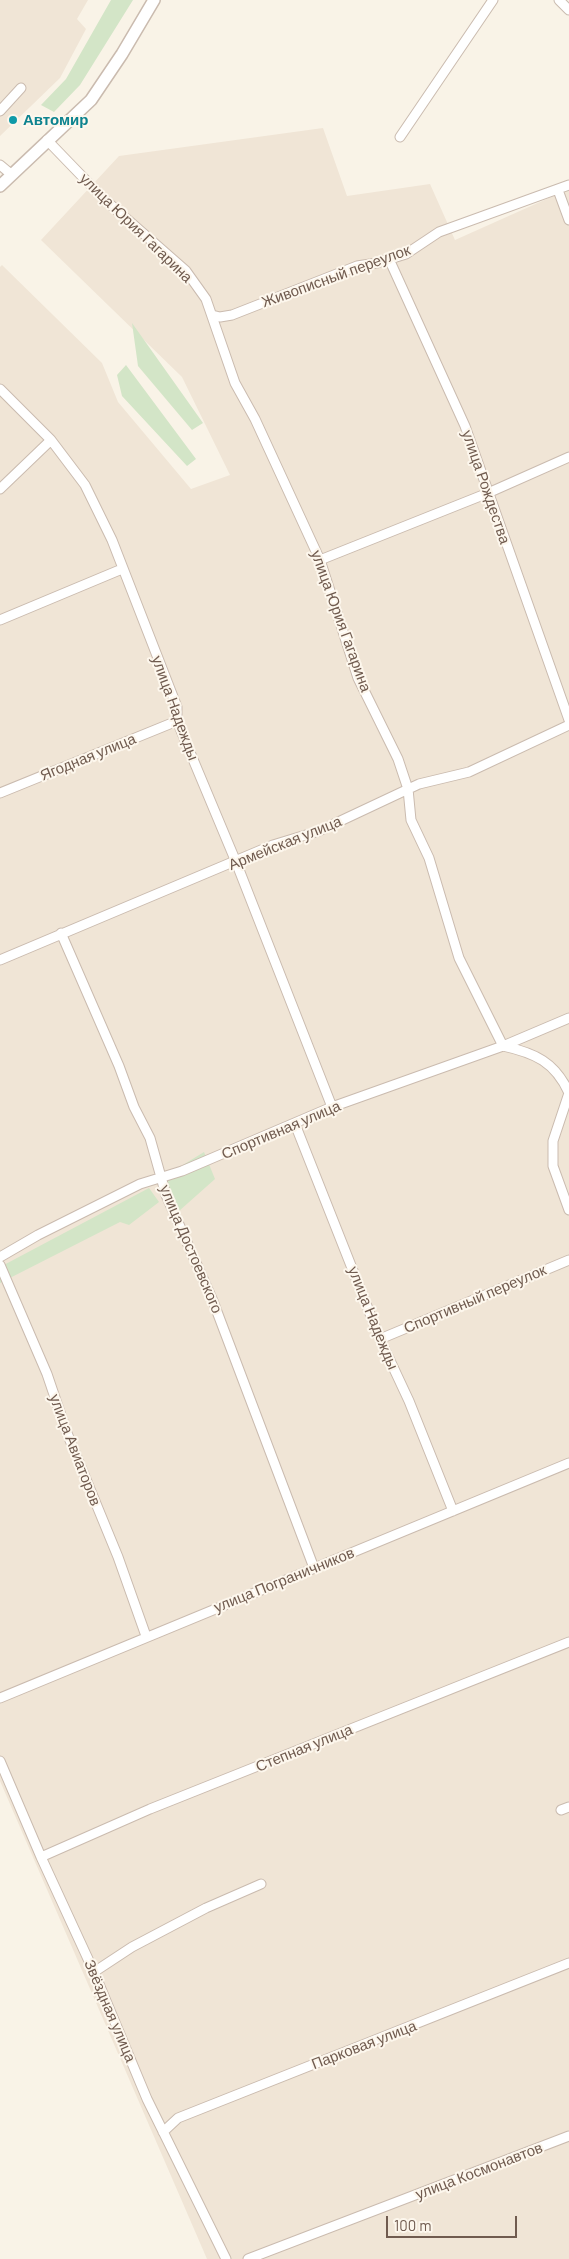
<!DOCTYPE html>
<meta charset="utf-8">
<style>
body{margin:0}
#map{position:relative;width:569px;height:2259px;overflow:hidden;background:#f9f3e7;font-family:Barlow,sans-serif}
canvas{display:block}
.scale{position:absolute;left:386px;top:2216px;width:131px;height:22px;box-sizing:border-box;border:2px solid #705b4f;border-top:0;padding-left:6px;font-size:15px;line-height:18px;white-space:nowrap;color:#705b4f;-webkit-text-stroke:4px #fdf7ed;paint-order:stroke}
</style>
<div id="map">
<canvas width="569" height="2259"></canvas>
<div class="scale">100 m</div>
</div>
<script>
const g = document.querySelector('canvas').getContext('2d');
g.lineJoin = 'round';
function fillPath(path, color) { g.fillStyle = color; g.fill(path, 'evenodd'); }
function stroke(path, color, width, dash) { g.strokeStyle = color; g.lineWidth = width; g.lineCap = dash ? 'butt' : 'round'; g.setLineDash(dash || []); g.stroke(path); }
function write(font, color, halo, rows, align = 'center') {
  g.font = font + ' Barlow,sans-serif'; g.lineWidth = 4; g.setLineDash([]); g.textBaseline = 'middle'; g.strokeStyle = halo; g.fillStyle = color; for (const [text, x, y, turn = 0] of rows) {
    g.save(); g.translate(x, y); g.rotate((+turn || 0) * Math.PI / 180); g.textAlign = isNaN(turn) ? turn : align; if (halo) g.strokeText(text, 0, 0); g.fillText(text, 0, 0); g.restore();
  }
}
const residential = new Path2D(`
 M0 0H88L77 19 86 29 60 78 0 136Z
 M323 128 347 196 430 184 455 240 569 189V2259H207L0 1781V267L2 265 102 363 118 402 191 489 230 475 182 377 41 240 119 156Z`);
const green = new Path2D(`
 M111 0H133L80 85 54 112 41 105 66 79Z
 M132 323 203 423 192 430 138 366Z
 M126 365 196 459 187 466 122 396 117 375Z
 M204 1152 215 1179 179 1211 170 1208 165 1176Z
 M149 1188 159 1202 129 1225 120 1222 0 1283V1267Z`);
const minor = new Path2D(`
 M559 0 569 10
 M0 111 21 88
 M400 137 493 0
 M47 140 104 199 186 271 206 299 235 383 255 419 320 560 358 678 398 759 408 789 411 820 429 858 459 958 503 1046
 M0 165 12 175
 M558 190 569 220
 M389 259 465 426 569 720
 M212 315 220 317 232 315 357 266 377 263 406 254 439 232 569 185
 M0 389 51 440 85 485 112 540 177 707V721L236 862 332 1107
 M0 489 51 440
 M320 560 488 493 569 457
 M0 620 122 569
 M0 793 177 721
 M61 933 119 1066 134 1107 150 1138 166 1195 213 1301 314 1568
 M0 960 273 845 319 831 419 784 469 772 569 725
 M503 1046C535 1053 555 1062 569 1093L553 1141V1166L569 1210
 M295 1124 380 1339 409 1401 453 1511
 M0 1257 38 1235 140 1184 182 1171 332 1107 503 1046 569 1018
 M0 1265 47 1374 67 1433 118 1557 146 1636
 M380 1339 569 1260
 M0 1698 569 1463
 M0 1761 41 1857 94 1972 147 2099 226 2259
 M561 1810 569 1807
 M41 1857 150 1809 569 1642
 M94 1972 132 1947 206 1908 261 1884
 M163 2132 178 2118 569 1963
 M248 2259 569 2136`);
const tertiary = new Path2D(`
 M0 186 91 100 122 54 154 0`);
const markers = [
 [13,120,5,"#0f9aa8"]
];
const cultureNames = [
 ["Автомир",23,120]
];
const streetNames = [
 ["улица Юрия Гагарина",136,228,44],
 ["Живописный переулок",336,276,-20],
 ["улица Рождества",486,487,71],
 ["улица Юрия Гагарина",341,621,70],
 ["улица Надежды",175,708,70],
 ["Ягодная улица",88,757,-22],
 ["Армейская улица",285,843,-22],
 ["Спортивная улица",281,1130,-23],
 ["улица Достоевского",191,1249,67],
 ["Спортивный переулок",475,1299,-23],
 ["улица Надежды",373,1318,68],
 ["улица Авиаторов",75,1450,69],
 ["улица Пограничников",284,1580,-22],
 ["Степная улица",304,1748,-22],
 ["Звёздная улица",110,2011,67],
 ["Парковая улица",364,2045,-21],
 ["улица Космонавтов",479,2171,-21]
];
fillPath(residential, '#f0e5d6');
fillPath(green, '#d3e5c7');
stroke(minor, '#cabbaf', 11);
stroke(tertiary, '#cabbaf', 14);
stroke(minor, '#fff', 9);
stroke(tertiary, '#fff', 11);
for (const [x, y, r, color] of markers) { const dot = new Path2D(); dot.arc(x, y, r, 0, 2 * Math.PI); g.fillStyle = color; g.fill(dot); stroke(dot, '#fdf7ed', 2); }
write('bold 15px', '#0d838f', '#fdf7ed', cultureNames, 'left');
write('15px', '#705b4f', '#fdf7ed', streetNames);
</script>
